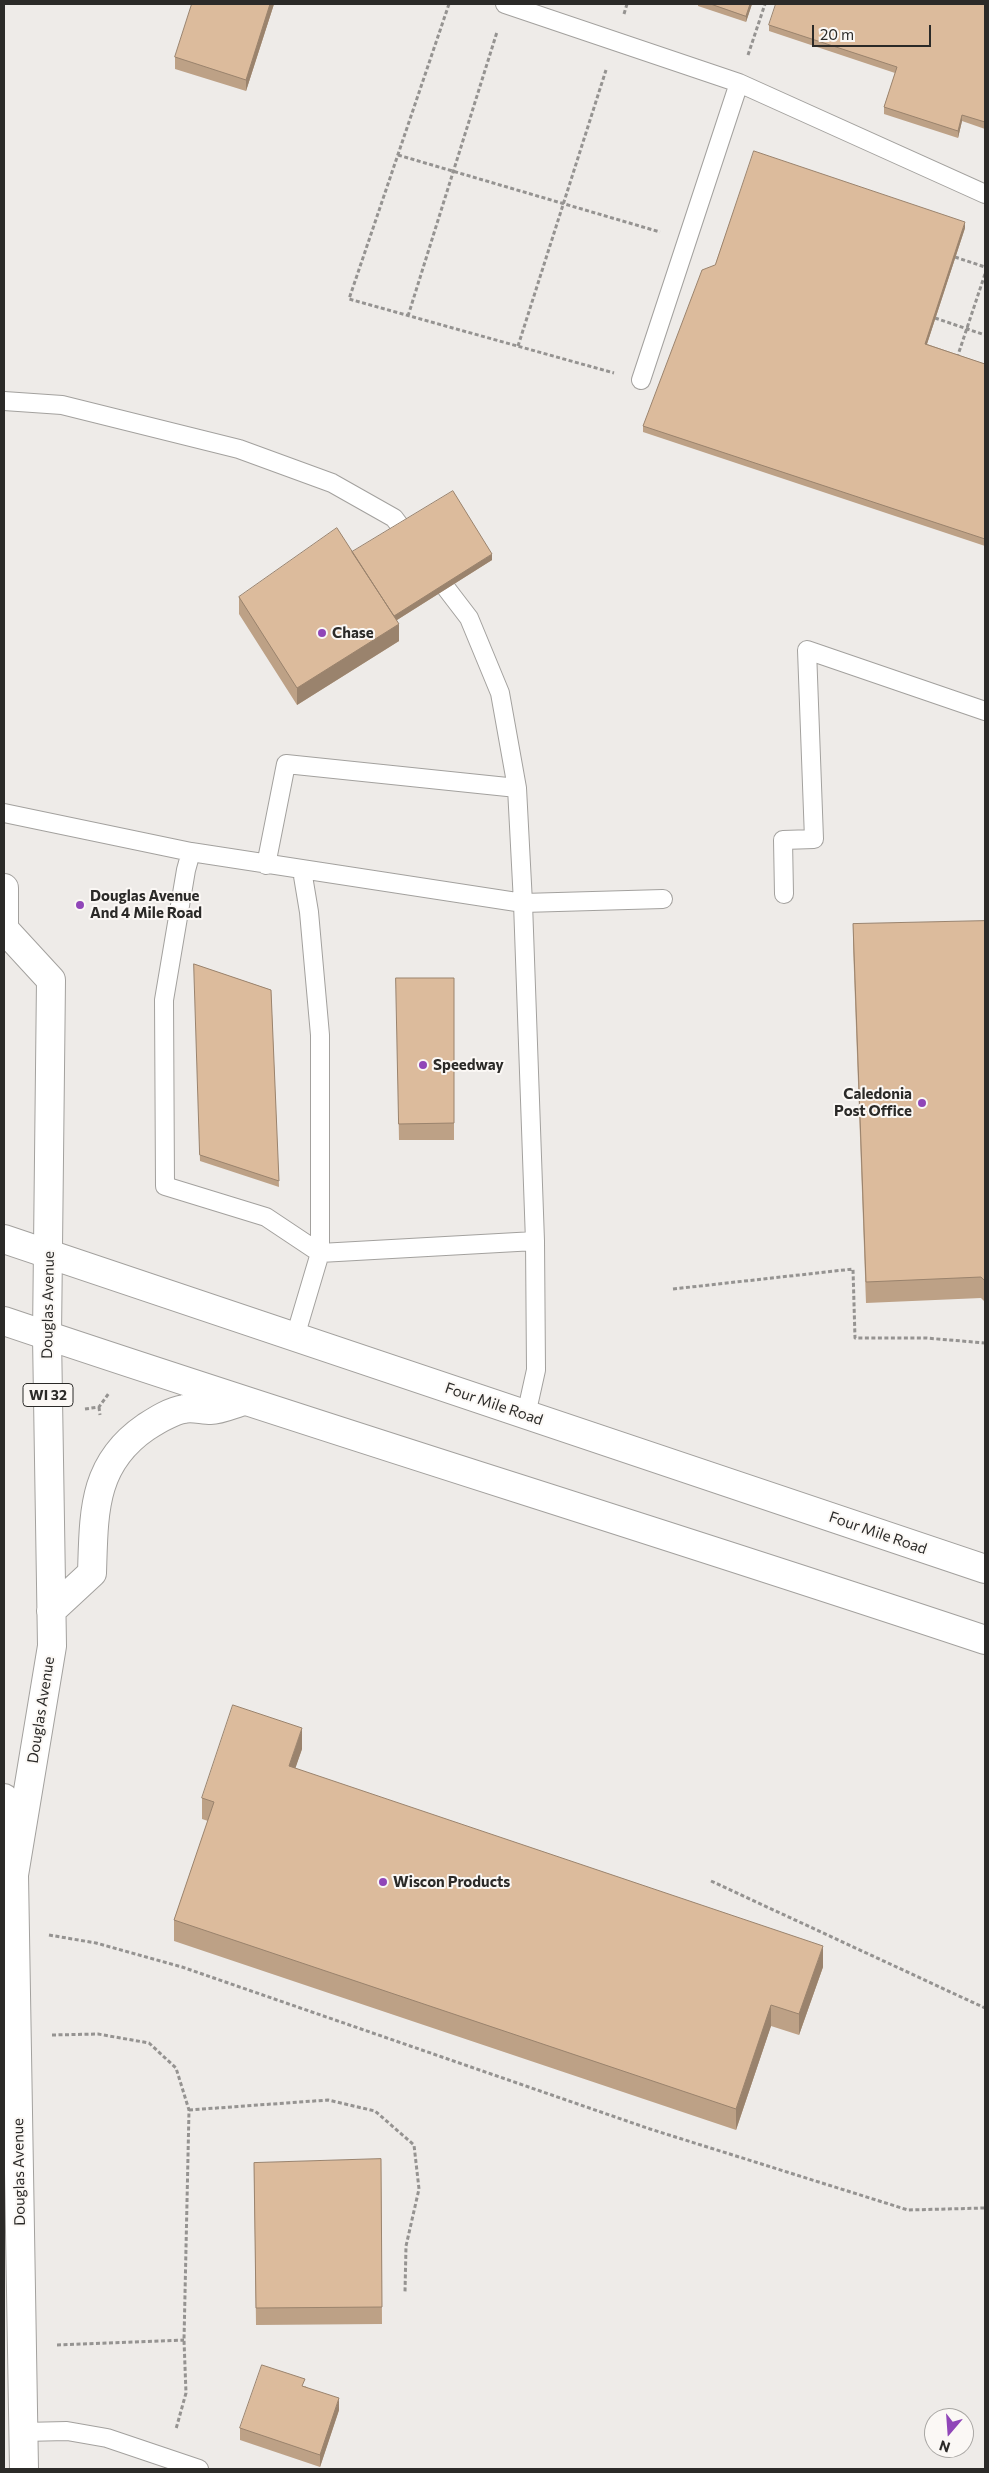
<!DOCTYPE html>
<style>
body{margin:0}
#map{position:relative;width:989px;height:2473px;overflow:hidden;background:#eeebe8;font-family:Commissioner,sans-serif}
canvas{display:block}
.frame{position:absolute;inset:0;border:5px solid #2b2a28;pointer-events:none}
.north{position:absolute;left:924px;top:2408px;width:50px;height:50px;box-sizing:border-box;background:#fbf8f5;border:1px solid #a8a6a3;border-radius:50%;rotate:198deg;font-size:14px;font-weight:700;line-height:20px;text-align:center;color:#2b2a28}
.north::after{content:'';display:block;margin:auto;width:18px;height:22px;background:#9046b8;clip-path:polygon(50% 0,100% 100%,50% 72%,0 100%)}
.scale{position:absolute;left:812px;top:25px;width:119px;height:22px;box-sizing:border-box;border:2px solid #2b2a28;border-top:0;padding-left:6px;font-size:15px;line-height:18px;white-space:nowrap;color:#2b2a28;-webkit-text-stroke:4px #fbf8f5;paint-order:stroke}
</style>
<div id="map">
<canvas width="989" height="2473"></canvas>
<div class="frame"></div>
<div class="north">N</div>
<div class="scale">20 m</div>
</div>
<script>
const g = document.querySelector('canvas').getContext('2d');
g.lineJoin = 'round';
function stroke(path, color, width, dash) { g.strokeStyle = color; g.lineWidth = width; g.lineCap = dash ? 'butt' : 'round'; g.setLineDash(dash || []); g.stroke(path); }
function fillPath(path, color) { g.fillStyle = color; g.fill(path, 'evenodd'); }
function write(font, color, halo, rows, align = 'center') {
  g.font = font + ' Commissioner,sans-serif'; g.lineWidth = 4; g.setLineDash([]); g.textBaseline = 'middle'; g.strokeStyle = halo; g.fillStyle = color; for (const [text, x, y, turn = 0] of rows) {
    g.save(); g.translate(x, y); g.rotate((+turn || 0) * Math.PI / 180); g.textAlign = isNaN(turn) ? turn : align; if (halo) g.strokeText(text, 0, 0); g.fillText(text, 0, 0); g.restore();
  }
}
const path = new Path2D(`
 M449 4 349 299 614 373
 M624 14 627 4
 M748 55 765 4
 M398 155 660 232
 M955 257 985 267
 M408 316 497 32
 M935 318 985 335
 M518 346 606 70
 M957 358 985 274
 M673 1289 853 1269 855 1338H926L985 1343
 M99 1407 100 1415
 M85 1409 99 1407 109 1393
 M711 1881 985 2008
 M49 1935 96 1943 182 1967 650 2129 908 2210 985 2208
 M52 2035 98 2034 149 2043 176 2068 189 2110 184 2340 186 2393 176 2429
 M189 2110 328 2100 375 2111 414 2145 419 2189 406 2246 405 2292
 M57 2345 184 2340`);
const lane = new Path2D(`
 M505 4 739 83 985 194
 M641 380 739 83
 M4 401 62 405 239 449 332 483 394 518 412 542
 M433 571 469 618 500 693 517 788
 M4 813 191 852 523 903 663 899
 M191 852 186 870 164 1000 165 1186 266 1217 320 1253 535 1241
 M266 865 286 764 517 788 523 903 535 1241 536 1370 526 1415
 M784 894 783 840 814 839 807 650 985 711
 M295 1337 320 1253V1035L309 912 302 870
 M23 2432 67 2431 107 2438 199 2469`);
const secondary = new Path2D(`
 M4 1239 985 1569
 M4 1321C330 1431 659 1531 985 1640`);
const primary = new Path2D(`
 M4 888V933
 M5 930 51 980 47 1336 52 1646 14 1875
 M51 1611 92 1573C94 1513 92 1464 146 1427 157 1420 171 1411 184 1409 192 1407 202 1410 211 1410 221 1410 233 1404 244 1401
 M4 1798 14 1875 24 2469`);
const wall = new Path2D(`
 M192 4H274L246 91 175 69V57Z
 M698 4H752L746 22 698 6Z
 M985 4V129L962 121 958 138 884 114V107L895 73 769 31V25Z
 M965 228 927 344 985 364V546L643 432V426Z
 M352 552 492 560 397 620 399 641 297 705 239 614V597Z
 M985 921V1302L981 1298 866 1303 853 945V924Z
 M194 964 271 990 279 1187 200 1161Z
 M396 978H454V1140H399Z
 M302 1749 295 1768 823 1967 799 2035 771 2026 736 2130 174 1941V1920L208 1821 202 1819V1798Z
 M381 2159 382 2324 256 2325 254 2163Z
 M305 2386 339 2410 320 2467 240 2440V2428Z`);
const shadedWall = new Path2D(`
 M270 4H274L246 91V80Z
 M750 4H752L746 22V16Z
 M962 115V121L958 138V131Z
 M965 222V228L925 350V344Z
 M492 554V560L389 625V619Z
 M399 624V641L297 705V688Z
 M302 1728V1749L289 1787V1766Z
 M823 1946V1967L799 2035V2014Z
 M771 2005V2026L736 2130V2109Z
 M339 2398V2410L320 2467V2455Z`);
const building = new Path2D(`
 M192 4H270L246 80 175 57Z
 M711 4H750L746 16Z
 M776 4H985V122L962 115 958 131 884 107 897 67 769 25Z
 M754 151 965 222 925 344 985 364V539L643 426 702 270 715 265Z
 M453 491 492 554 394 616 352 552Z
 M337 528 399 624 297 688 239 597Z
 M985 921V1281L981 1277 866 1282 853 924Z
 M194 964 271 990 279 1181 200 1155Z
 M396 978H454V1123L399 1124Z
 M233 1705 302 1728 289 1766 823 1946 799 2014 771 2005 736 2109 174 1920 214 1802 202 1798Z
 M381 2159 382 2307 256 2308 254 2163Z
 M262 2365 305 2379 302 2386 339 2398 320 2455 240 2428Z`);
const markers = [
 [322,633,5,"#9046b8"],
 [80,905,5,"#9046b8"],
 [423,1065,5,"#9046b8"],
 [922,1103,5,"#9046b8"],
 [383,1882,5,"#9046b8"]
];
const shields = [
 [48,1395,50]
];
const shieldNames = [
 ["WI 32",48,1395]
];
const poiNames = [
 ["Chase",332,633],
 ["Douglas Avenue",90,896],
 ["And 4 Mile Road",90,913],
 ["Speedway",433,1065],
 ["Caledonia",912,1094,"right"],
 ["Post Office",912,1111,"right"],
 ["Wiscon Products",393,1882]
];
const streetNames = [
 ["Douglas Avenue",48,1305,-89],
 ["Four Mile Road",494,1404,19],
 ["Four Mile Road",878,1533,19],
 ["Douglas Avenue",41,1710,-81],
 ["Douglas Avenue",19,2172,-91]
];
stroke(lane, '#a3a19e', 20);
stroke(secondary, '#a3a19e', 30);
stroke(primary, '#a3a19e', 30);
stroke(path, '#959391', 3, [4, 2.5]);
stroke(lane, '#fff', 18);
stroke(secondary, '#fff', 28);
stroke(primary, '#fff', 28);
fillPath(wall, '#bda186');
fillPath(shadedWall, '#9a836d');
fillPath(building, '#dcbb9c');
stroke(building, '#9a836d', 1);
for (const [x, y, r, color] of markers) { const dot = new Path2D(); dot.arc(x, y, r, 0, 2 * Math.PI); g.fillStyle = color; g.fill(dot); stroke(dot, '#fbf8f5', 2); }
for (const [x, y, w] of shields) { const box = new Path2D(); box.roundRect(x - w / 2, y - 11.5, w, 23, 4); g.fillStyle = '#fbf8f5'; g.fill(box); stroke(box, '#2b2a28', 1); }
write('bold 14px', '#2b2a28', null, shieldNames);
write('bold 15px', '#2b2a28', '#fbf8f5', poiNames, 'left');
write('15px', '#2b2a28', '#fbf8f5', streetNames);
</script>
